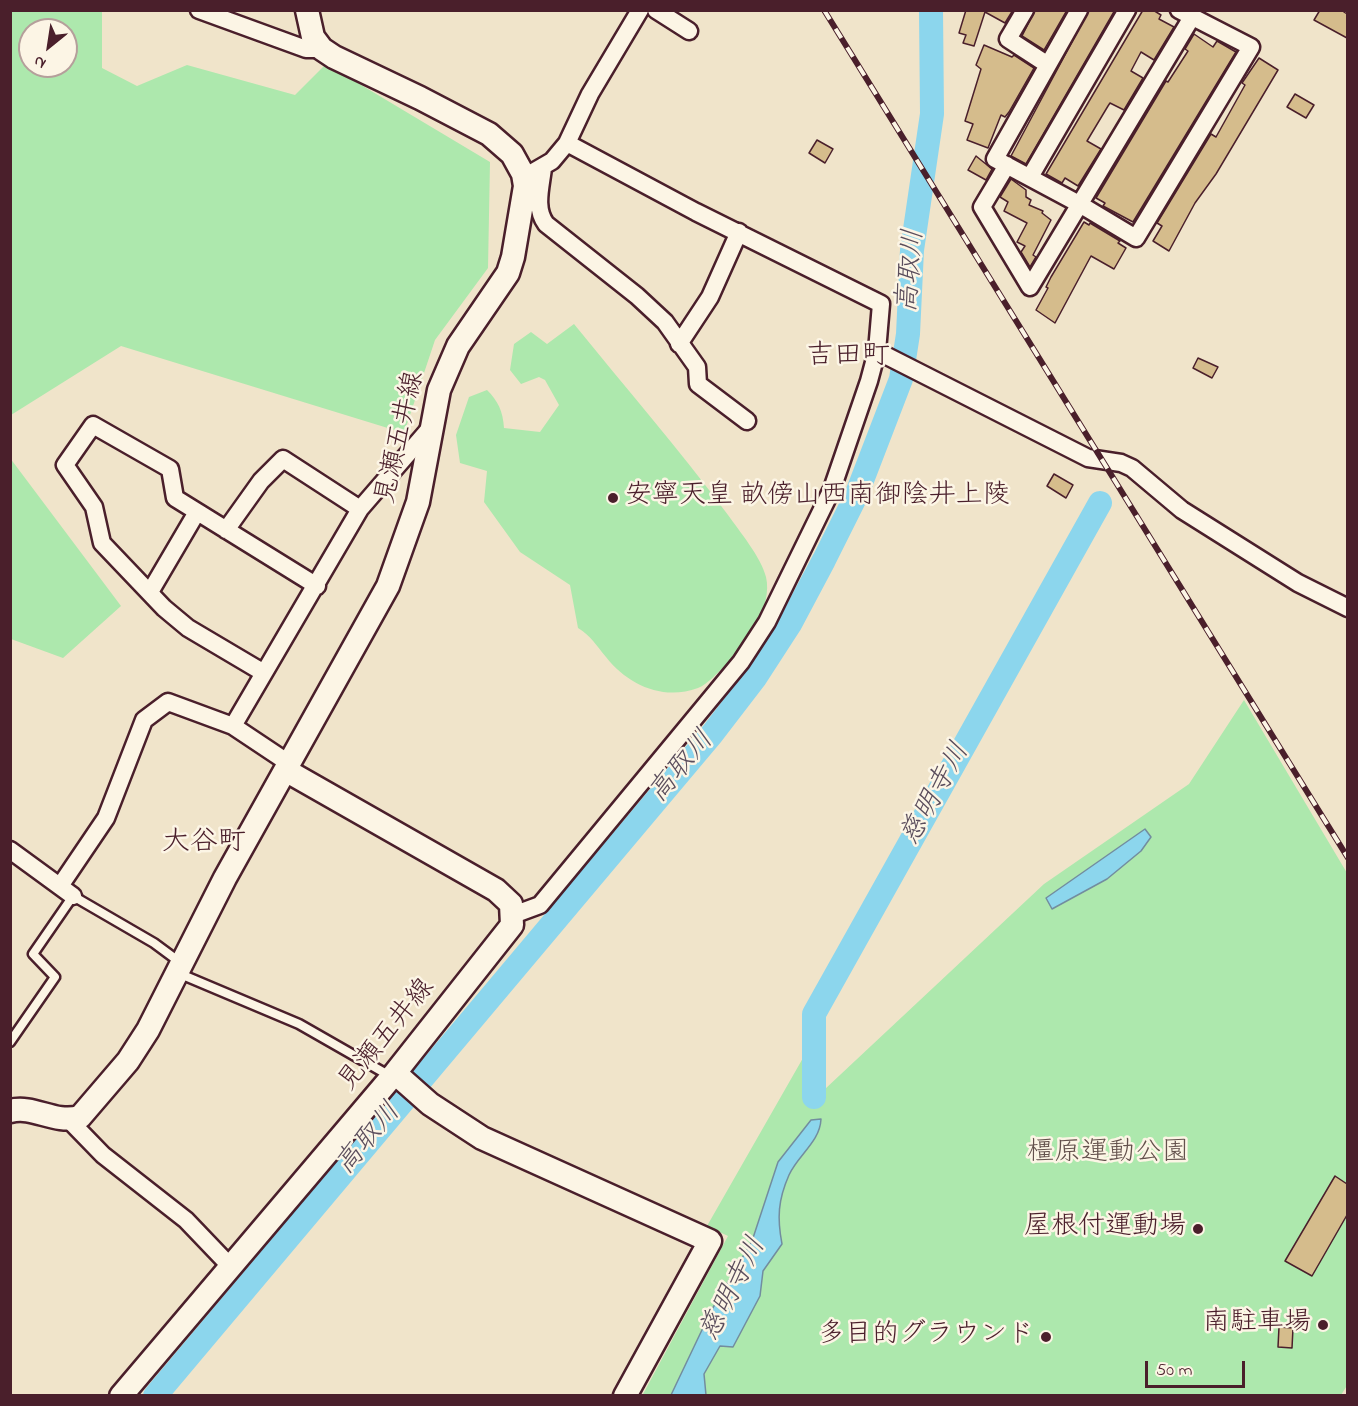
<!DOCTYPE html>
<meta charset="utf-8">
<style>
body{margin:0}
#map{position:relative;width:1358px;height:1406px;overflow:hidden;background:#f0e4ca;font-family:"Indie Flower",sans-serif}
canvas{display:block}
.frame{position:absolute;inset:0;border:12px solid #4a1f2b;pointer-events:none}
.north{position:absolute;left:18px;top:18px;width:60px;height:60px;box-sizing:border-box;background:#fcf5e5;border:2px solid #b59f9b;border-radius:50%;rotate:210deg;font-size:16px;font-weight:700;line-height:24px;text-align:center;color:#4a1f2b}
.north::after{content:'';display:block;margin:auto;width:21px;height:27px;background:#4a1f2b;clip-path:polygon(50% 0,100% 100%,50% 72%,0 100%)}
.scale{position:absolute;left:1145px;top:1361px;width:100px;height:27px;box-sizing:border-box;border:3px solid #4a1f2b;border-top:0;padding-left:8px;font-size:18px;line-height:21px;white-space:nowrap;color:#4a1f2b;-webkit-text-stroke:4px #fcf5e5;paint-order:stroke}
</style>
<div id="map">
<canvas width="1358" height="1406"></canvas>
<div class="frame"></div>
<div class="north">N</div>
<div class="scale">50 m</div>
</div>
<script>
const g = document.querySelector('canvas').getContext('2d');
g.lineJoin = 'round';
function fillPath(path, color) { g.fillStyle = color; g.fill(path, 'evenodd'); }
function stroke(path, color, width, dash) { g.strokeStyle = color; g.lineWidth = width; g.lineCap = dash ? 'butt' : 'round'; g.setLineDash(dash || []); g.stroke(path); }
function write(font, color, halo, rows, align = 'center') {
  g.font = font + ' "Indie Flower","Klee One",sans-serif'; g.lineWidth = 5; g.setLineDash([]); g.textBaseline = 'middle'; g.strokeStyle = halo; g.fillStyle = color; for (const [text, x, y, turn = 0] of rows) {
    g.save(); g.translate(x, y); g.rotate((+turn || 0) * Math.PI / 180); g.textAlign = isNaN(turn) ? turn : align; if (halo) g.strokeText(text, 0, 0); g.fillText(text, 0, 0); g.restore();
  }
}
const green = new Path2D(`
 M11 11H102V68L137 86 187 65 295 95 326 64 490 162 488 268 435 340 404 433 121 346 11 415ZM30 30H66V66H30Z
 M574 324C625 387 679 449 728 515 740 532 761 557 766 577 773 606 747 646 726 665 718 672 708 684 698 688 663 701 628 685 606 657 596 645 591 636 578 628L570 585 520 552 484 502 487 471 460 463 456 435 469 397 487 390C498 401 503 411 504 428L540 432 559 405 545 380 539 377 521 384 510 370 514 344 531 332 547 344Z
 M10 458 121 606 63 658 11 639Z
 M1244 700 1347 873 1348 1384 1341 1395 642 1396 728 1236 707 1226 811 1044 809 1104 1044 884 1189 784Z`);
const water = new Path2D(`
 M1145 829 1151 837 1141 851 1107 879 1052 909 1046 898Z
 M821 1119C820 1142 798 1155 789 1175 778 1200 777 1218 782 1244L763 1271 760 1296 733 1347 720 1346 704 1374 706 1395H671L711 1311 752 1241 778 1162 811 1120Z`);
const river = new Path2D(`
 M814 1097V1014L1100 503
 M155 1396 712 734 755 678 790 624 824 560 856 496 901 379 908 334 912 250 932 114 931 10`);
const building = new Path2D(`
 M966 10H1013L1005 23 985 12 974 46 963 43 966 35 959 33Z
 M1035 10H1067L1044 50 1022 36Z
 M1089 10H1115L1026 164 1011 156Z
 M1143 10H1153L1161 15 1159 19 1174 27 1154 60 1141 52 1131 71 1143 78 1124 110 1110 103 1108 106 1087 141 1101 149 1078 186 1065 178 1062 183 1046 174Z
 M1320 10H1341L1347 14V38L1314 20Z
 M1194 34 1213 47 1217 41 1236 52 1133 222 1103 206 1105 203 1096 198 1166 81 1168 82 1188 51 1185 49Z
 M984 45 1012 57 1014 55 1034 68 1009 112 1005 117 1001 115 988 148 967 140 973 124 965 121 981 69 976 65Z
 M1259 58 1278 70 1216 174 1195 203 1169 251 1153 241 1162 226 1157 223 1211 134 1216 137 1245 85 1242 83Z
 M1295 94 1314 105 1306 118 1287 107Z
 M817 140 833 149 825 163 809 153Z
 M976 156 992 169 986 180 968 170Z
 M1011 179 1026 190V197L1031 200 1029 205 1043 211 1042 213 1051 220 1033 255 1036 257 1030 267 1021 252 1025 246 1017 242 1027 223 1004 211 1008 202 1000 197Z
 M1084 222 1089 225 1090 223 1120 241 1118 243 1126 248 1114 269 1091 256 1055 323 1036 310 1048 288 1046 287 1051 277Z
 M1198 358 1218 367 1212 378 1193 368Z
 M1054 474 1073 485 1066 498 1047 486Z
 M1335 1176 1347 1184V1215L1312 1276 1285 1261Z
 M1279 1327 1293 1328 1292 1348 1278 1347Z`);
const lane = new Path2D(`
 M178 973 299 1024 390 1076
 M10 1042 55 977 33 954 73 896 154 943 181 963`);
const street = new Path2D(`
 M199 10 306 49H322
 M656 10 689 31
 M1025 10 1008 39 1048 65
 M1079 10 995 159 1081 205 1136 238 1251 47 1179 10
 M1007 165 982 207 1030 287 1192 17
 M543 168C541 187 534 208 546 224L637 296 665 322 697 367 698 384 747 421
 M533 172 552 161 567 143 590 94 640 10
 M1030 177 1127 10
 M679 344 710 297 739 232
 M877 351 1088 458 1121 463 1132 468 1182 510 1298 583 1348 608
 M226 530 261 481 283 459 360 509
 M150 592 197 512
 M264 673 188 628 164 608 102 543 94 507 65 465 93 425 170 469 175 498 317 586
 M233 726 360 509 431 427
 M10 850 73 896
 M60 886 106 818 144 720 168 702 233 726 290 764
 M513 915 540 905 741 662 767 622 832 489 869 381 877 351 881 304 696 212 567 143
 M69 1120 103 1155 186 1220 230 1266`);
const secondary = new Path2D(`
 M395 1073 430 1104 482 1138 710 1241 625 1396
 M10 1111C35 1105 53 1124 80 1117L128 1061 148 1030 225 878 388 586 418 502 439 390 458 346 508 273 513 257 525 186 523 174 512 154 489 134 420 98 334 57 322 49 313 37 307 10
 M121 1396 395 1073 512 925 511 904 496 890 287 771`);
const rail = new Path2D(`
 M824 10 1348 858`);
const markers = [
 [613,498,6,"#4a1f2b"],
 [1198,1229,6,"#4a1f2b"],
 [1323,1325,6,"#4a1f2b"],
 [1046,1337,6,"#4a1f2b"]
];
const streetNames = [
 ["見瀬五井線",402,438,-77],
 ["見瀬五井線",388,1036,-51]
];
const poiNames = [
 ["安寧天皇 畝傍山西南御陰井上陵",625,498,"left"],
 ["屋根付運動場",1186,1229],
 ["南駐車場",1311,1325],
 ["多目的グラウンド",1034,1337]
];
const parkNames = [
 ["橿原運動公園",1108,1155]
];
const waterNames = [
 ["高取川",913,271,-85],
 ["高取川",683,768,-50],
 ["慈明寺川",937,795,-61],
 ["高取川",370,1140,-50],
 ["慈明寺川",735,1290,-63]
];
const neighbourhoodNames = [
 ["吉田町",848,358],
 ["大谷町",204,844]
];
fillPath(green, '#ade8ad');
fillPath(water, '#8cd6ed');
stroke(water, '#728d9f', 1.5);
stroke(river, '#8cd6ed', 24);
fillPath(building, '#d5bc8c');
stroke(building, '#4a1f2b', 1.5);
stroke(lane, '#4a1f2b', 13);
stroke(street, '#4a1f2b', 21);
stroke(secondary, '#4a1f2b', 27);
stroke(lane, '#fcf5e5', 8);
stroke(street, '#fcf5e5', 16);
stroke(secondary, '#fcf5e5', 22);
stroke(rail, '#4a1f2b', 6);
stroke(rail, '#fcf5e5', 4, [11]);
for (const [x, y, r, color] of markers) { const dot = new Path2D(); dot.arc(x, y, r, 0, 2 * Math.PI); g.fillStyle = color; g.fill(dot); stroke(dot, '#fcf5e5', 2); }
write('27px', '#4a1f2b', '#fcf5e5', streetNames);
write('27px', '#4a1f2b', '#fcf5e5', poiNames, 'right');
write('27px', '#63514c', '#fcf5e5', parkNames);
write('italic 28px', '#5a4d5c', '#fcf5e5', waterNames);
write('28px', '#4a1f2b', '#fcf5e5', neighbourhoodNames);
</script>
